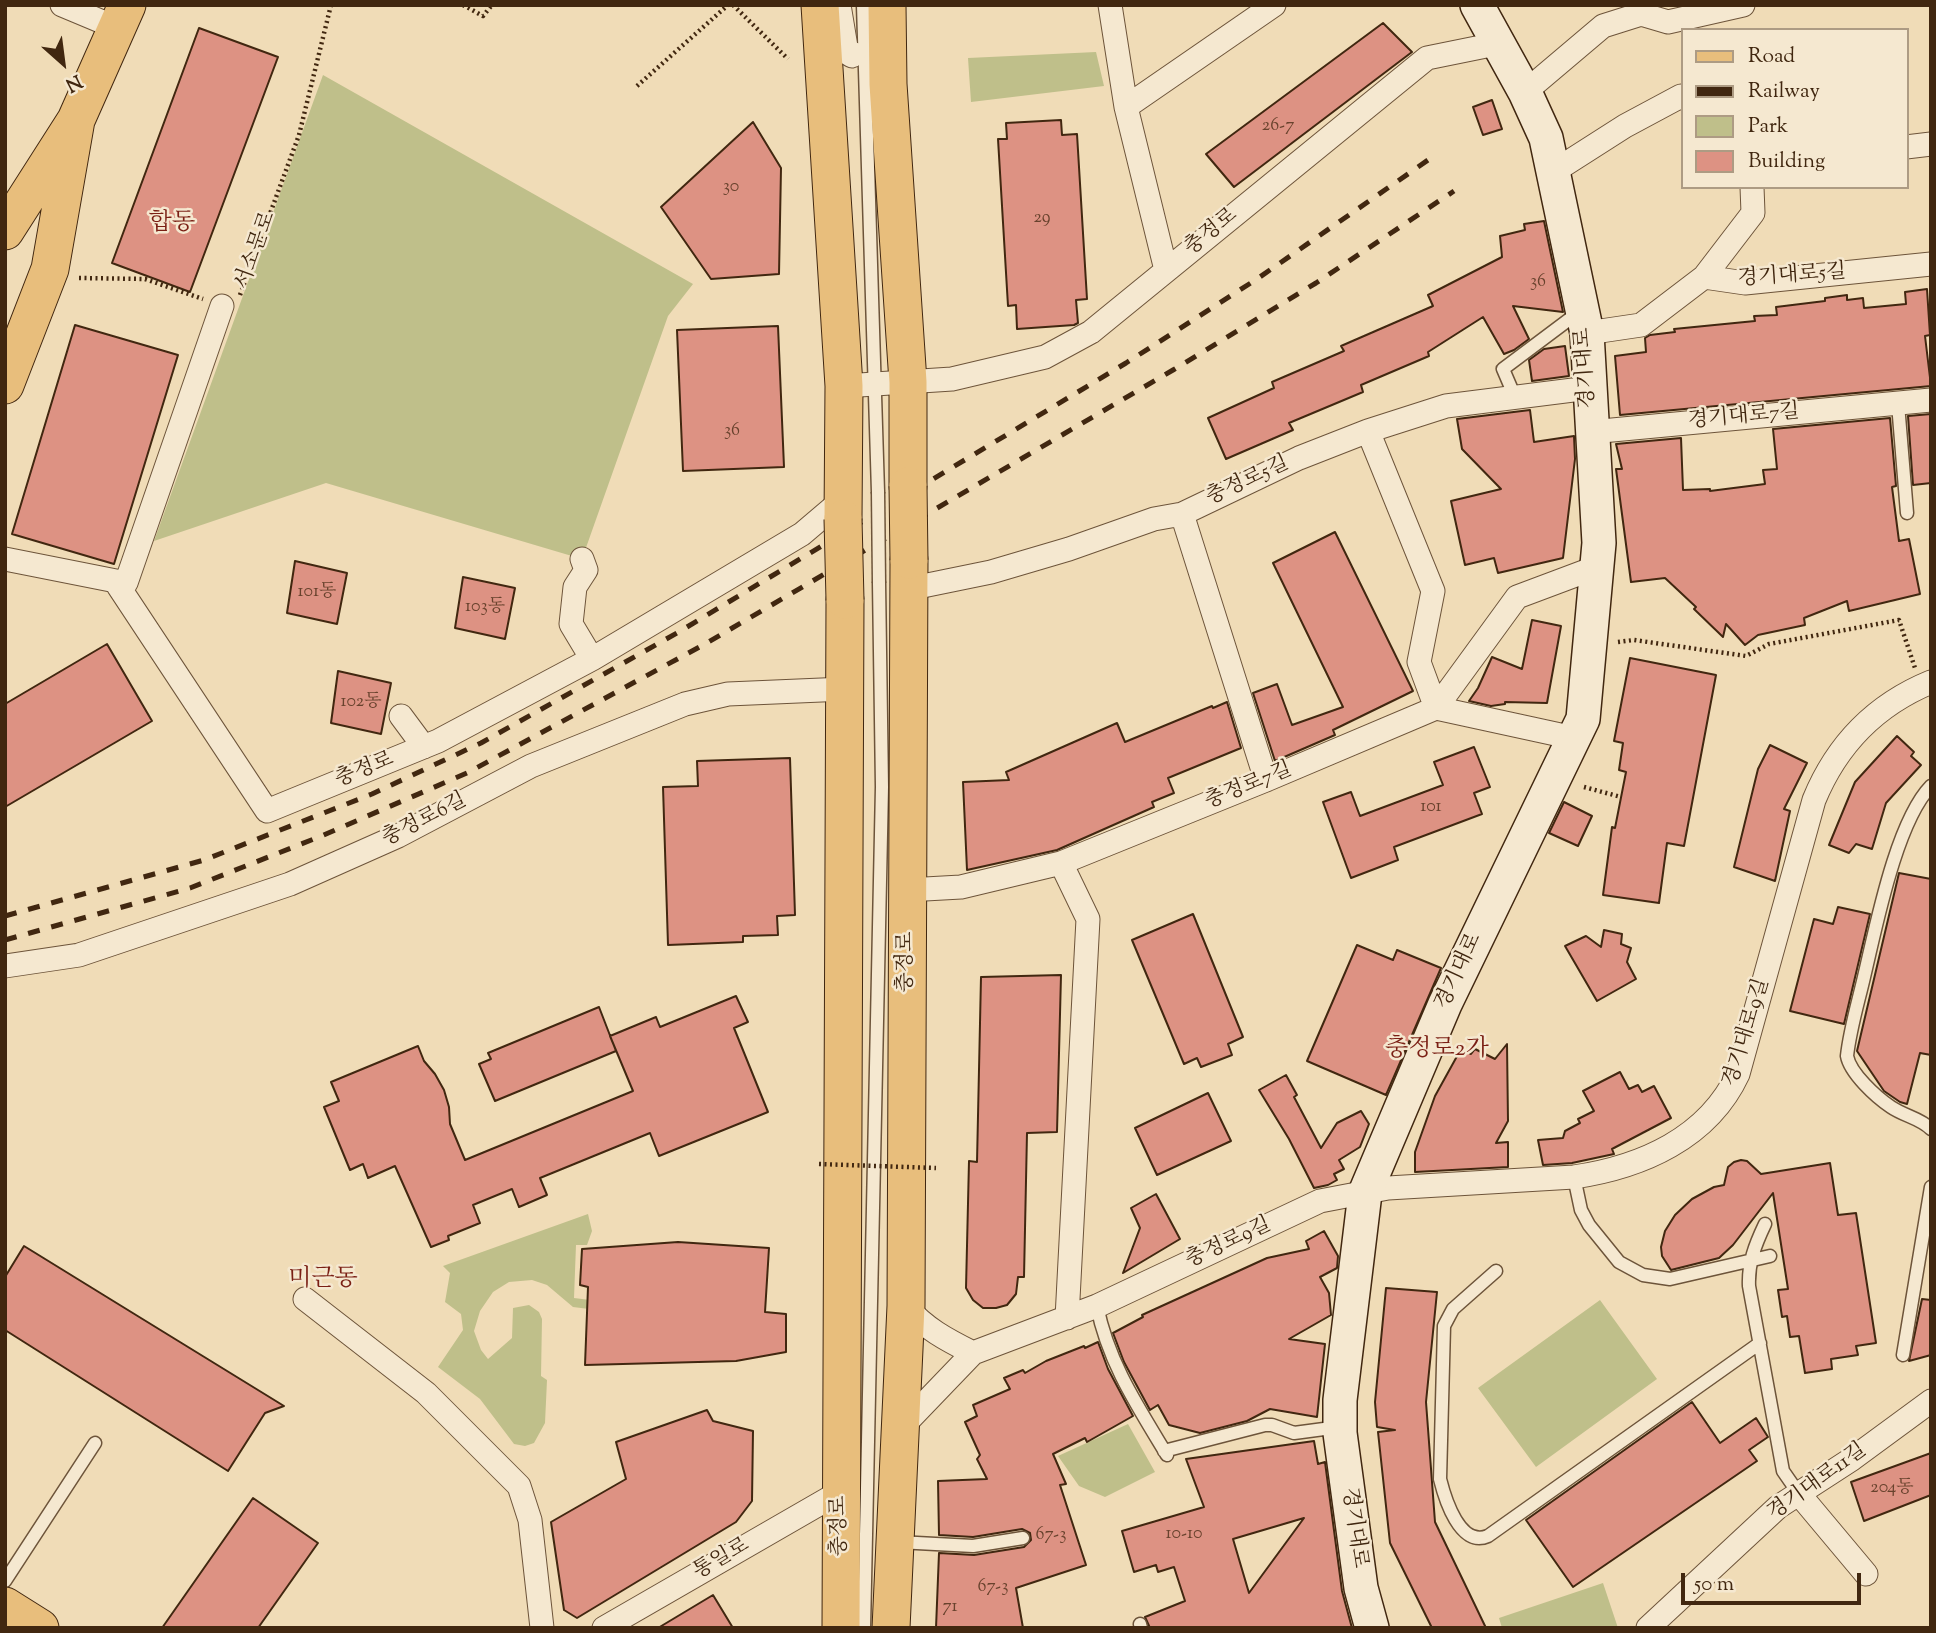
<!DOCTYPE html>
<meta charset="utf-8">
<style>
body{margin:0}
#map{position:relative;width:1936px;height:1633px;overflow:hidden;background:#f0dcb7;font-family:"Sorts Mill Goudy",serif}
canvas{display:block}
.frame{position:absolute;inset:0;border:7px solid #412710;pointer-events:none}
.legend{position:absolute;left:1681px;top:28px;width:228px;height:161px;box-sizing:border-box;background:#f5e8d0;border:2px solid #ad9b83;margin:0;padding:9px 12px;list-style:none;font-size:21px;color:#412710}
.legend li{display:flex;align-items:center;gap:14px;height:35px}
.legend b{width:35px;border:2px solid #ad9b83}
.north{position:absolute;left:28px;top:28px;width:70px;height:70px;-webkit-text-stroke:5px #f5e8d0;paint-order:stroke;rotate:152deg;font-size:19px;font-weight:700;line-height:28px;text-align:center;color:#412710}
.north::after{content:'';display:block;margin:auto;width:24px;height:32px;background:#412710;clip-path:polygon(50% 0,100% 100%,50% 72%,0 100%)}
.scale{position:absolute;left:1681px;top:1573px;width:180px;height:32px;box-sizing:border-box;border:4px solid #412710;border-top:0;padding-left:9px;font-size:21px;line-height:24px;white-space:nowrap;color:#412710;-webkit-text-stroke:5px #f5e8d0;paint-order:stroke}
</style>
<div id="map">
<canvas width="1936" height="1633"></canvas>
<div class="frame"></div>
<ul class="legend">
<li><b style="height:9px;background:#e8be7c"></b>Road</li>
<li><b style="height:9px;background:#412710"></b>Railway</li>
<li><b style="height:19px;background:#bfbf8a"></b>Park</li>
<li><b style="height:19px;background:#dd9283"></b>Building</li>
</ul>
<div class="north">N</div>
<div class="scale">50 m</div>
</div>
<script>
const g = document.querySelector('canvas').getContext('2d');
g.lineJoin = 'round';
function fillPath(path, color) { g.fillStyle = color; g.fill(path, 'evenodd'); }
function stroke(path, color, width, dash) { g.strokeStyle = color; g.lineWidth = width; g.lineCap = dash ? 'butt' : 'round'; g.setLineDash(dash || []); g.stroke(path); }
function write(font, color, halo, rows, align = 'center') {
  g.font = font + ' "Sorts Mill Goudy","Noto Serif KR",serif'; g.lineWidth = 5; g.setLineDash([]); g.textBaseline = 'middle'; g.strokeStyle = halo; g.fillStyle = color; for (const [text, x, y, turn = 0] of rows) {
    g.save(); g.translate(x, y); g.rotate((+turn || 0) * Math.PI / 180); g.textAlign = isNaN(turn) ? turn : align; if (halo) g.strokeText(text, 0, 0); g.fillText(text, 0, 0); g.restore();
  }
}
const green = new Path2D(`
 M1096 52 1104 86 971 102 968 58Z
 M323 75 693 284 668 316 582 559 326 483 154 541Z
 M588 1214 592 1231 587 1245H576L574 1298 590 1300 589 1309 573 1307 547 1285 532 1280 509 1282 493 1292 480 1311 474 1331 481 1350 488 1359 512 1338 513 1308 529 1305 539 1312 542 1319 541 1376 547 1380 545 1423 534 1443 525 1446 514 1444 480 1399 438 1367 463 1330 461 1314 445 1302 450 1273 443 1266Z
 M1600 1300 1657 1379 1536 1467 1478 1388Z
 M1128 1424 1155 1472 1105 1497 1079 1486 1058 1456Z
 M1603 1583 1618 1628H1502L1499 1618Z`);
const building = new Path2D(`
 M1383 23 1412 52 1234 187 1206 154Z
 M199 28 278 57 190 292 112 263Z
 M1492 100 1502 129 1483 135 1473 107Z
 M1061 120 1062 135 1077 134 1087 299 1076 300 1078 323 1074 325 1017 329 1016 305 1008 306 998 139H1007L1006 123Z
 M753 122 781 168 779 274 711 279 661 207Z
 M1544 221 1563 312 1513 306 1529 339 1514 350 1504 354 1483 317 1428 352 1429 356 1361 385 1363 392 1289 423 1293 430 1226 459 1208 418 1274 388 1272 382 1344 351 1341 346 1433 306 1428 295 1502 257 1500 236 1525 230 1524 224Z
 M1927 289 1930 335 1925 336 1931 386 1620 415 1615 356 1646 352 1645 338 1650 335 1675 332 1674 329 1755 321 1754 316 1777 315 1776 307 1825 301V298L1847 295V300L1863 298 1864 308 1906 304 1905 292Z
 M75 325 178 355 114 564 12 534Z
 M778 326 784 467 683 471 677 330Z
 M1565 346 1569 376 1532 381 1529 360 1544 349Z
 M1530 410 1534 442 1574 436 1575 459 1563 558 1498 573 1494 558 1465 565 1451 501 1501 489 1462 449 1457 419Z
 M1931 414V483L1913 485 1908 416Z
 M1890 418 1896 486 1892 487 1899 541 1909 539 1920 594 1849 611 1847 601 1804 618 1805 625 1758 635 1745 645 1726 624 1723 637 1694 609 1696 607 1665 578 1631 582 1616 469H1622L1616 444 1681 438 1683 490 1710 489V491L1765 484 1763 470 1777 469 1773 429Z
 M1335 532 1413 691 1333 730 1335 735 1275 761 1253 693 1277 684 1292 725 1343 707 1273 563Z
 M295 561 347 573 337 624 287 613Z
 M463 577 515 588 505 639 455 628Z
 M1532 620 1561 626 1547 703 1505 702V704L1491 706 1469 701 1478 688 1492 657 1522 669Z
 M107 644 152 721 5 807V704Z
 M1630 658 1716 675 1684 846 1667 843 1659 903 1603 895 1612 827 1615 828 1626 772 1619 770 1623 743 1614 741Z
 M338 671 391 683 381 734 331 723Z
 M1227 702 1241 748 1168 778 1174 793 1152 802 1154 807 1057 850 967 870 963 782 1009 780 1006 772 1117 723 1125 742 1212 706 1213 708Z
 M1897 736 1914 752 1911 756 1921 765 1886 803 1872 849 1856 844 1849 853 1829 845 1855 782Z
 M1770 745 1807 763 1784 809 1790 811 1775 881 1734 867 1758 769Z
 M1474 747 1490 787 1474 793 1482 814 1394 847 1398 860 1351 878 1323 802 1351 792 1360 816 1443 785 1434 762Z
 M790 758 795 915 777 916 778 935 743 936V942L668 945 663 787 698 786 697 761Z
 M1564 802 1592 816 1578 846 1549 833Z
 M1899 873 1931 879V1055L1920 1053 1907 1104 1900 1102 1884 1091 1857 1051Z
 M1838 907 1870 914 1844 1024 1790 1011 1814 919 1833 924Z
 M1193 914 1243 1037 1228 1044 1232 1055 1201 1067 1197 1058 1184 1064 1132 940Z
 M1604 930 1622 934 1621 944 1631 948 1627 962 1636 979 1597 1001 1565 946 1586 936 1601 947Z
 M1357 945 1393 960 1397 950 1441 968 1386 1095 1307 1061Z
 M1061 975 1057 1132 1027 1133 1024 1277H1018L1016 1294 1007 1305 996 1308H983L973 1300 966 1288 969 1161 977 1162 981 977Z
 M736 996 748 1022 734 1028 768 1112 659 1156 650 1133 540 1178 547 1195 519 1207 512 1189 473 1205 480 1223 448 1236 449 1240 431 1247 395 1166 368 1178 363 1164 350 1170 324 1107 339 1101 331 1082 418 1046 424 1061 435 1074 444 1090 449 1107 450 1124 465 1160 633 1091 610 1036 656 1017 660 1027Z
 M599 1007 616 1051 495 1101 479 1064 491 1059 488 1053Z
 M1507 1044 1508 1121 1496 1143 1508 1142V1167L1415 1172V1152L1435 1096 1461 1049 1471 1054 1475 1049 1495 1059Z
 M1620 1072 1629 1089 1638 1085 1642 1092 1654 1086 1671 1118 1612 1149 1614 1154 1572 1163 1543 1165 1538 1140 1563 1138 1565 1131 1580 1123 1578 1119 1594 1111 1583 1091Z
 M1286 1075 1297 1095 1294 1097 1321 1148 1337 1123 1361 1111 1369 1124 1360 1147 1339 1160 1344 1169 1334 1174 1337 1180 1328 1185 1314 1188 1289 1139 1259 1090Z
 M1208 1093 1231 1141 1157 1175 1135 1128Z
 M1741 1160 1747 1161 1761 1174 1830 1163 1838 1215 1856 1213 1876 1343 1856 1346 1858 1355 1831 1359 1832 1369 1805 1373 1799 1336 1790 1337 1787 1316 1782 1317 1778 1290 1788 1289 1773 1193 1733 1245 1719 1258 1671 1270 1662 1256 1661 1247 1665 1231 1675 1215 1692 1199 1714 1187 1724 1185 1728 1167 1734 1162Z
 M1156 1194 1180 1239 1123 1273 1140 1228 1131 1208Z
 M1324 1231 1338 1256 1337 1268 1320 1277 1329 1293 1331 1315 1289 1339 1325 1344 1317 1417 1270 1409 1247 1421 1200 1433 1169 1425 1158 1405 1150 1410 1124 1362 1113 1333 1143 1317 1142 1315 1267 1258 1309 1249 1306 1241Z
 M678 1242 769 1248 765 1312 786 1314V1352L736 1361 585 1365 588 1287 580 1285 582 1249Z
 M24 1246 136 1315 284 1406 265 1413 228 1471 5 1330V1277Z
 M1386 1288 1437 1292 1426 1402 1435 1522 1486 1628H1432L1390 1543 1378 1432 1395 1430 1377 1427 1375 1402Z
 M1922 1299 1931 1300V1355L1909 1361Z
 M1098 1342 1108 1369 1133 1416 1087 1442 1085 1438 1053 1454 1066 1484 1060 1485 1086 1565 1016 1588 1023 1628H936L939 1553 974 1555 1024 1547 1031 1540 1030 1533 1022 1529 973 1537 939 1535 938 1481 987 1479 977 1459 980 1455 965 1422 977 1416 973 1405 1010 1389 1004 1378 1023 1370 1025 1373 1046 1361 1084 1346 1085 1348Z
 M1692 1402 1720 1443 1756 1418 1768 1437 1749 1450 1757 1461 1573 1587 1526 1520Z
 M707 1410 713 1421 753 1431 752 1501 736 1522 577 1618 564 1610 551 1522 626 1479 616 1442Z
 M1314 1441 1318 1464 1325 1462 1342 1591 1352 1628H1150L1145 1617 1185 1601 1174 1567 1158 1572 1156 1565 1134 1572 1122 1531 1204 1507 1186 1459ZM1304 1518 1249 1593 1233 1539Z
 M1931 1453V1495L1864 1521 1851 1482Z
 M253 1498 318 1543 258 1628H162Z
 M713 1595 733 1628H658Z`);
const path = new Path2D(`
 M463 5 483 16 492 5
 M733 5 788 59
 M637 86 728 5
 M79 278 145 279 203 299
 M240 295 299 135 331 5
 M1618 642 1634 640 1746 656 1769 644 1899 620 1915 668
 M1584 787 1621 797`);
const lane = new Path2D(`
 M863 5 878 492
 M1515 397 1503 369 1579 312
 M1898 404 1907 513
 M1931 786C1896 822 1876 927 1864 977 1858 1003 1850 1029 1847 1056 1850 1073 1876 1097 1891 1107 1904 1116 1920 1118 1931 1129
 M1574 1177 1581 1210 1589 1225 1619 1262 1643 1275 1670 1279 1770 1256
 M1765 1224C1755 1245 1748 1263 1749 1286L1783 1471 1799 1494
 M1496 1271 1453 1309 1444 1326 1440 1479C1445 1499 1460 1548 1488 1536L1760 1343
 M1097 1306C1108 1362 1138 1407 1167 1455
 M1903 1355 1931 1187
 M1164 1451 1265 1425H1272L1294 1433 1339 1427
 M898 1542 973 1546 1023 1538
 M5 1581 95 1443
 M1140 1624 1141 1628
 M864 1628 882 787 879 583`);
const street = new Path2D(`
 M62 5 117 28
 M839 5 847 53 852 56 854 54
 M1110 5 1126 107 1166 270
 M1525 92 1603 26 1641 14 1668 22 1743 5
 M1126 107 1274 5
 M1906 147 1931 144
 M1553 172 1625 126 1681 96 1682 98
 M1704 277 1753 213 1752 187
 M1587 333 1641 325 1704 277 1745 283 1931 264
 M844 386 952 379 1045 357 1091 332 1427 58 1496 44
 M1368 431 1433 591 1419 662 1436 708
 M1591 432 1931 400
 M1182 514 1266 780
 M5 559 126 583 222 306
 M582 559 586 570 575 587 571 624 592 659
 M115 581 267 811 438 741 592 659 802 534 842 500
 M908 589 991 572 1069 549 1154 519 1182 514 1299 458 1368 431 1446 406 1589 388
 M1436 708 1517 597 1597 567
 M401 716 424 747
 M1061 863 1088 919 1067 1318
 M907 890 961 887 1061 863 1266 780 1436 708 1574 738
 M5 966 79 955 290 884 398 836 531 766 685 704 728 694 845 689
 M305 1299 426 1393 519 1486 530 1520 542 1628
 M906 1306C924 1328 947 1340 973 1353
 M899 1430 973 1353 1097 1306 1320 1201 1388 1188 1574 1177C1642 1167 1708 1138 1738 1074L1814 800C1837 744 1875 705 1931 682
 M1799 1494 1866 1574
 M604 1628 840 1492
 M1648 1628 1778 1507 1852 1459 1931 1401`);
const secondary = new Path2D(`
 M1372 1628 1361 1588 1340 1433V1400L1365 1193 1445 1004 1583 719 1599 543 1587 333 1546 138 1525 92 1477 5`);
const primary = new Path2D(`
 M820 5 844 386 843 519
 M887 5 888 84 908 382V486
 M5 231 76 120 127 5
 M5 385 50 269 76 120
 M5 1606 40 1628
 M841 1628 845 600
 M891 1628 906 1306 909 560`);
const rail = new Path2D(`
 M5 916 204 860 372 794 481 743 677 633 1126 363 1257 279 1428 160
 M5 940 190 888 319 837 467 773 705 644 1173 370 1316 283 1454 191`);
const pathBridge = new Path2D(`
 M819 1164 936 1168`);
const laneBridge = new Path2D(`
 M878 492 879 583`);
const primaryBridge = new Path2D(`
 M908 486 909 560
 M843 519 845 600`);
const numberNames = [
 ["26-7",1278,127],
 ["30",731,188],
 ["29",1042,219],
 ["36",1538,283],
 ["36",732,432],
 ["101동",317,593],
 ["103동",485,608],
 ["102동",361,703],
 ["101",1431,808],
 ["204동",1892,1489],
 ["10-10",1184,1535],
 ["67-3",1051,1536],
 ["67-3",993,1588],
 ["71",950,1608]
];
const streetNames = [
 ["충정로",1212,233,-39],
 ["서소문로",257,251,-70],
 ["경기대로5길",1792,277,-4],
 ["경기대로",1587,368,-94],
 ["경기대로7길",1744,418,-5],
 ["충정로5길",1248,482,-25],
 ["충정로",365,771,-22],
 ["충정로7길",1249,787,-22],
 ["충정로6길",425,821,-27],
 ["충정로",907,962,-90],
 ["경기대로",1460,972,-65],
 ["경기대로9길",1748,1033,-73],
 ["충정로9길",1229,1244,-25],
 ["경기대로11길",1818,1483,-36],
 ["충정로",841,1526,-91],
 ["경기대로",1353,1528,82],
 ["통일로",722,1560,-30]
];
const quarterNames = [
 ["합동",172,225],
 ["충정로2가",1437,1051],
 ["미근동",323,1281]
];
fillPath(green, '#bfbf8a');
fillPath(building, '#dd9283');
stroke(building, '#412710', 2);
stroke(lane, '#6d543a', 15);
stroke(street, '#6d543a', 25);
stroke(secondary, '#412710', 36);
stroke(primary, '#412710', 39);
stroke(path, '#412710', 4.5, [2, 3.5]);
stroke(lane, '#f5e8d0', 12);
stroke(street, '#f5e8d0', 23);
stroke(secondary, '#f5e8d0', 33);
stroke(primary, '#e8be7c', 37);
stroke(rail, '#412710', 5, [12, 12]);
stroke(laneBridge, '#6d543a', 15, []);
stroke(primaryBridge, '#412710', 39, []);
stroke(pathBridge, '#412710', 4.5, [2, 3.5]);
stroke(laneBridge, '#f5e8d0', 12);
stroke(primaryBridge, '#e8be7c', 37);
write('18px', '#68422d', null, numberNames);
write('21px', '#412710', '#f5e8d0', streetNames);
write('24px', '#7a1f14', '#f5e8d0', quarterNames);
</script>
